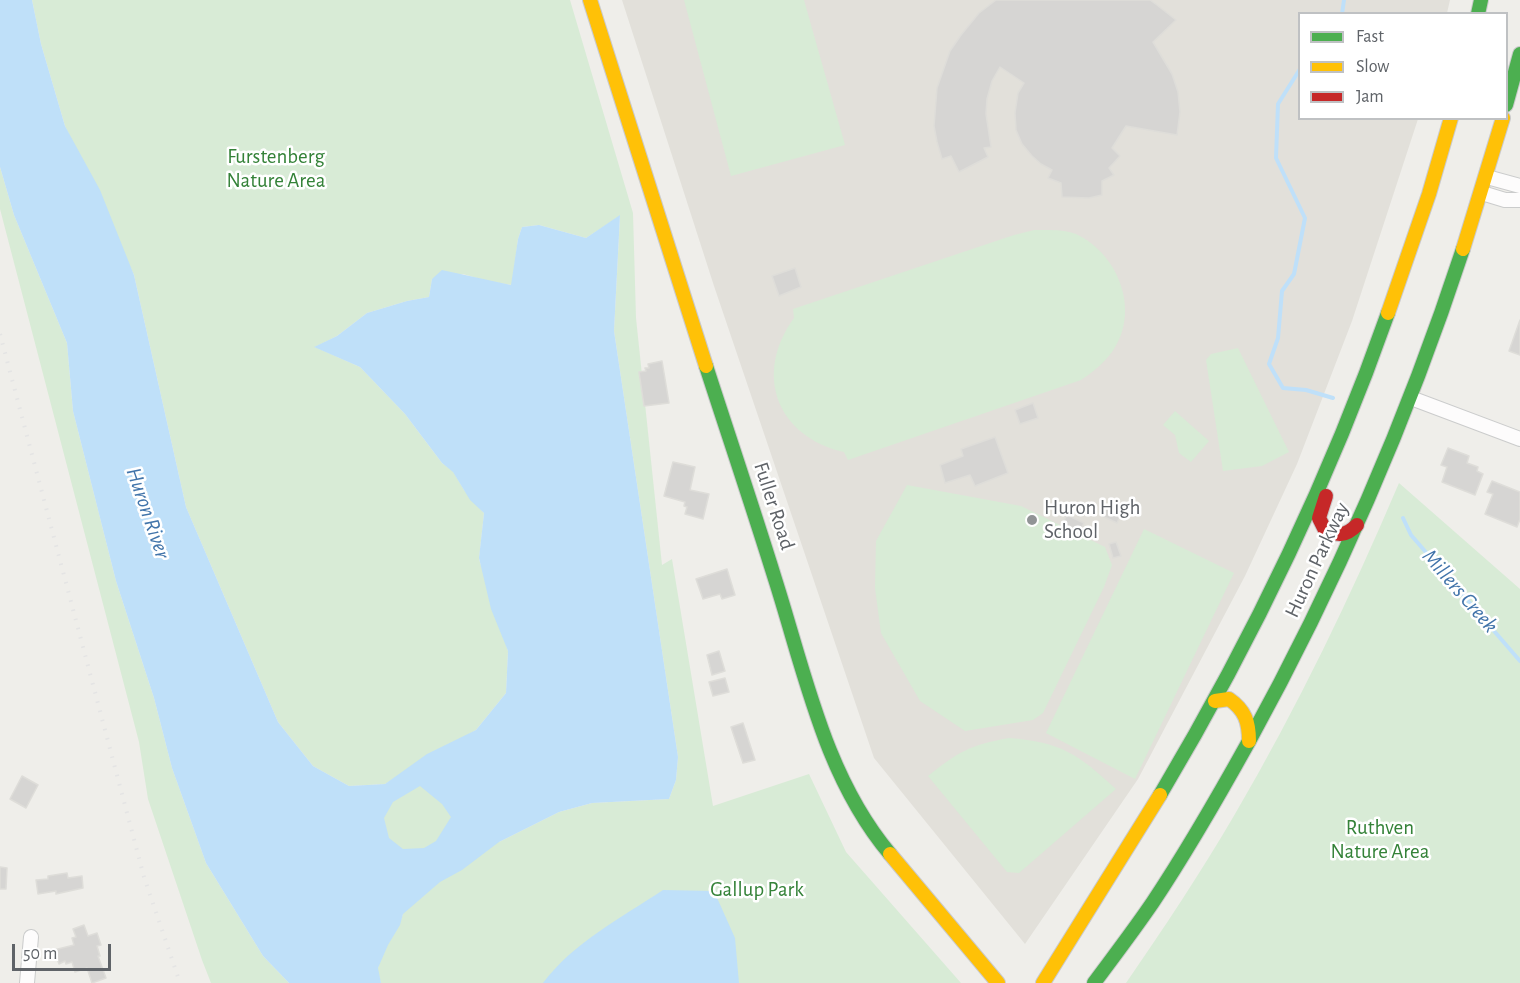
<!DOCTYPE html>
<style>
body{margin:0}
#map{position:relative;width:1520px;height:983px;overflow:hidden;background:#efeeea;font-family:"Alegreya Sans",sans-serif}
canvas{display:block}
.legend{position:absolute;left:1298px;top:12px;width:210px;height:108px;box-sizing:border-box;background:#fff;border:2px solid #bfc1c3;margin:0;padding:8px 10px;list-style:none;font-size:18px;color:#5f6368}
.legend li{display:flex;align-items:center;gap:12px;height:30px}
.legend b{width:30px;border:2px solid #bfc1c3}
.scale{position:absolute;left:12px;top:944px;width:99px;height:27px;box-sizing:border-box;border:3px solid #5f6368;border-top:0;padding-left:8px;font-size:18px;line-height:21px;white-space:nowrap;color:#5f6368;-webkit-text-stroke:4px #fff;paint-order:stroke}
</style>
<div id="map">
<canvas width="1520" height="983"></canvas>
<ul class="legend">
<li><b style="height:8px;background:#4caf50"></b>Fast</li>
<li><b style="height:8px;background:#ffc107"></b>Slow</li>
<li><b style="height:8px;background:#c62828"></b>Jam</li>
</ul>
<div class="scale">50 m</div>
</div>
<script>
const g = document.querySelector('canvas').getContext('2d');
g.lineJoin = 'round';
function fillPath(path, color) { g.fillStyle = color; g.fill(path, 'evenodd'); }
function stroke(path, color, width, dash) { g.strokeStyle = color; g.lineWidth = width; g.lineCap = dash ? 'butt' : 'round'; g.setLineDash(dash || []); g.stroke(path); }
function write(font, color, halo, rows, align = 'center') {
  g.font = font + ' "Alegreya Sans",sans-serif'; g.lineWidth = 5; g.setLineDash([]); g.textBaseline = 'middle'; g.strokeStyle = halo; g.fillStyle = color; for (const [text, x, y, turn = 0] of rows) {
    g.save(); g.translate(x, y); g.rotate((+turn || 0) * Math.PI / 180); g.textAlign = isNaN(turn) ? turn : align; if (halo) g.strokeText(text, 0, 0); g.fillText(text, 0, 0); g.restore();
  }
}
const education = new Path2D(`
 M622 0H1450L1447 13 1300 14V118L1418 119 1352 321 1297 464 1245 576 1138 779 1025 944 874 758 714 286Z`);
const green = new Path2D(`
 M32 0H570L633 213 636 318 662 565 672 559 713 806 809 774 846 852 961 983H381C380 979 377 972 378 968 379 954 398 930 403 914L343 813 437 770 499 842 559 812 592 803 669 799 676 780 678 757 614 331 620 216 586 238 539 225 522 227 518 239 512 285 487 281 463 274 432 279 429 297 407 301 367 313 337 336 315 347 360 367 405 414 442 463 453 471 464 490 484 513 479 559 508 651 506 693 476 730 385 784 349 786 313 766 278 722 186 507 134 275 65 126 41 44Z
 M684 0H804L845 145 731 176Z
 M0 167 14 215 67 343 73 411 116 581 154 698 172 768 206 863 263 956 289 983H211L202 960 148 799 139 742 0 209Z
 M1034 230C1047 230 1064 229 1076 234 1119 254 1141 312 1112 352 1103 364 1093 372 1081 380L848 460 844 452C777 437 753 374 794 318L793 309 1014 235Z
 M1238 348 1289 452 1262 466 1223 471 1206 360 1211 354Z
 M1175 411 1209 441 1191 462 1179 453 1175 435 1163 425Z
 M1399 483 1520 589V983H1126C1164 928 1201 872 1235 814 1297 708 1351 596 1399 483Z
 M907 485 1021 506 1105 547 1112 565 1104 587 1043 713 1033 720 965 731 920 701 881 633 875 588 876 541Z
 M1144 529 1234 573 1135 779 1046 733Z
 M1009 738C1061 742 1078 754 1116 789L1019 873 1007 872 928 776C958 752 970 745 1009 738Z`);
const water = new Path2D(`
 M0 0H32L41 44 65 126 100 190 134 275 186 507 278 722 313 766 349 786 385 784 427 754 476 730 506 693 508 651 491 609 479 558 484 513 470 500 453 472 442 463 405 414 360 367 314 347 337 336 367 313 407 301 429 297 432 279 442 270 511 285 518 239 522 227 539 225 586 238 620 215 614 331 678 757 676 780 669 799 592 803 559 812 499 842 462 870 440 882 403 914 400 925 388 945 378 968 381 983H289L263 956 206 863 172 768 154 698 116 581 73 411 67 343 14 215 0 167ZM420 786 442 804 451 817 436 841 424 848 403 849 389 838 384 818 393 802Z
 M663 890 714 891 735 938 739 983H543C574 942 621 918 663 890Z`);
const stream = new Path2D(`
 M1342 14 1344 0
 M1300 69 1278 104 1276 158 1305 218 1294 274 1282 291 1278 338 1269 364 1283 388 1306 390 1333 398
 M1403 518 1411 535 1520 661`);
const building = new Path2D(`
 M996 0H1150L1157 5 1176 20 1153 42 1172 74 1178 92 1180 112 1177 135 1126 126 1112 148 1120 156 1109 168 1114 175 1102 181V195L1089 198 1062 197 1061 183 1048 178 1052 170 1041 164 1032 156 1022 144 1016 130 1015 113 1018 93 1024 83 1000 67 992 81 987 99 986 114 991 147 984 148 988 157 959 172 951 156 942 159 937 142 934 126 937 88 950 51 961 35 979 13Z
 M795 268 801 287 779 296 772 276Z
 M1520 320V355L1509 351Z
 M662 361 669 403 644 406 639 372 646 371 645 368H649L648 364Z
 M1033 403 1038 418 1020 424 1015 410Z
 M995 437 1008 473 975 486 970 475 945 483 940 465 963 456 961 449Z
 M1448 448 1469 456 1467 463 1478 467 1477 471 1483 474 1475 495 1442 482 1447 467 1441 465Z
 M673 462 695 467 690 490 709 494 703 519 685 514 687 507 684 506 685 502 664 496Z
 M1492 481 1520 492V519L1517 527 1485 514 1493 494 1487 492Z
 M1105 504 1122 512 1117 523 1100 515Z
 M1067 515 1084 523 1080 532 1062 524Z
 M1116 542 1121 556 1113 558 1109 544Z
 M727 569 735 595 722 599 720 594 703 599 696 579Z
 M719 651 725 671 712 675 707 655Z
 M725 678 729 692 713 696 709 682Z
 M743 723 755 760 743 763 731 727Z
 M22 776 38 785 26 808 10 799Z
 M0 867 7 868 6 889H0Z
 M67 873 68 878 82 876 83 888 56 894V891L38 894 36 880 48 879V876Z
 M84 925 88 936 97 933 101 945 97 946 100 956H98L106 978 92 983 87 968 75 972 72 962 66 964 65 961 59 964 54 950 74 945 72 938 76 937 73 929Z`);
const street = new Path2D(`
 M1487 177 1520 186
 M1482 193 1505 200H1520
 M1411 398 1520 439
 M27 983 31 937`);
const fast = new Path2D(`
 M1478 14 1481 0
 M1506 105 1520 54
 M706 366C729 437 753 508 775 579 805 673 825 777 890 854
 M1160 795C1251 642 1329 481 1388 313
 M1094 983C1114 956 1134 930 1153 902 1187 851 1218 797 1248 743 1335 585 1407 420 1463 249`);
const slow = new Path2D(`
 M590 0 706 366
 M1463 249 1503 118
 M1388 313 1429 194 1451 118
 M1215 701 1229 699C1245 710 1249 722 1249 741
 M890 854 998 983
 M1043 983 1160 795`);
const jam = new Path2D(`
 M1326 496 1319 518 1325 530C1338 536 1346 536 1357 525`);
const rail = new Path2D(`
 M0 334 144 877 180 983`);
const markers = [
 [1032,520,6,"#919496"]
];
const parkNames = [
 ["Furstenberg",276,157],
 ["Nature Area",276,181],
 ["Ruthven",1380,828],
 ["Nature Area",1380,852],
 ["Gallup Park",757,890]
];
const streetNames = [
 ["Fuller Road",774,506,72],
 ["Huron Parkway",1317,560,-65]
];
const poiNames = [
 ["Huron High",1044,508],
 ["School",1044,532]
];
const waterNames = [
 ["Huron River",148,513,71],
 ["Millers Creek",1460,591,49]
];
fillPath(education, '#e2e0da');
fillPath(green, '#d8ebd6');
fillPath(water, '#bfe0f9');
stroke(stream, '#bfe0f9', 4);
fillPath(building, '#d6d5d3');
stroke(building, '#deddd9', 1.5);
stroke(street, '#cbcccc', 16);
stroke(fast, '#cacacb', 16);
stroke(slow, '#cacacb', 16);
stroke(jam, '#cacacb', 16);
stroke(street, '#fdfcfc', 14);
stroke(fast, '#4caf50', 14);
stroke(slow, '#ffc107', 14);
stroke(jam, '#c62828', 14);
stroke(rail, '#e4e4e4', 4, [1.5, 8]);
for (const [x, y, r, color] of markers) { const dot = new Path2D(); dot.arc(x, y, r, 0, 2 * Math.PI); g.fillStyle = color; g.fill(dot); stroke(dot, '#fff', 2); }
write('21px', '#348238', '#fff', parkNames);
write('21px', '#5f6368', '#fff', streetNames);
write('21px', '#5f6368', '#fff', poiNames, 'left');
write('italic 22px', '#4174aa', '#fff', waterNames);
</script>
